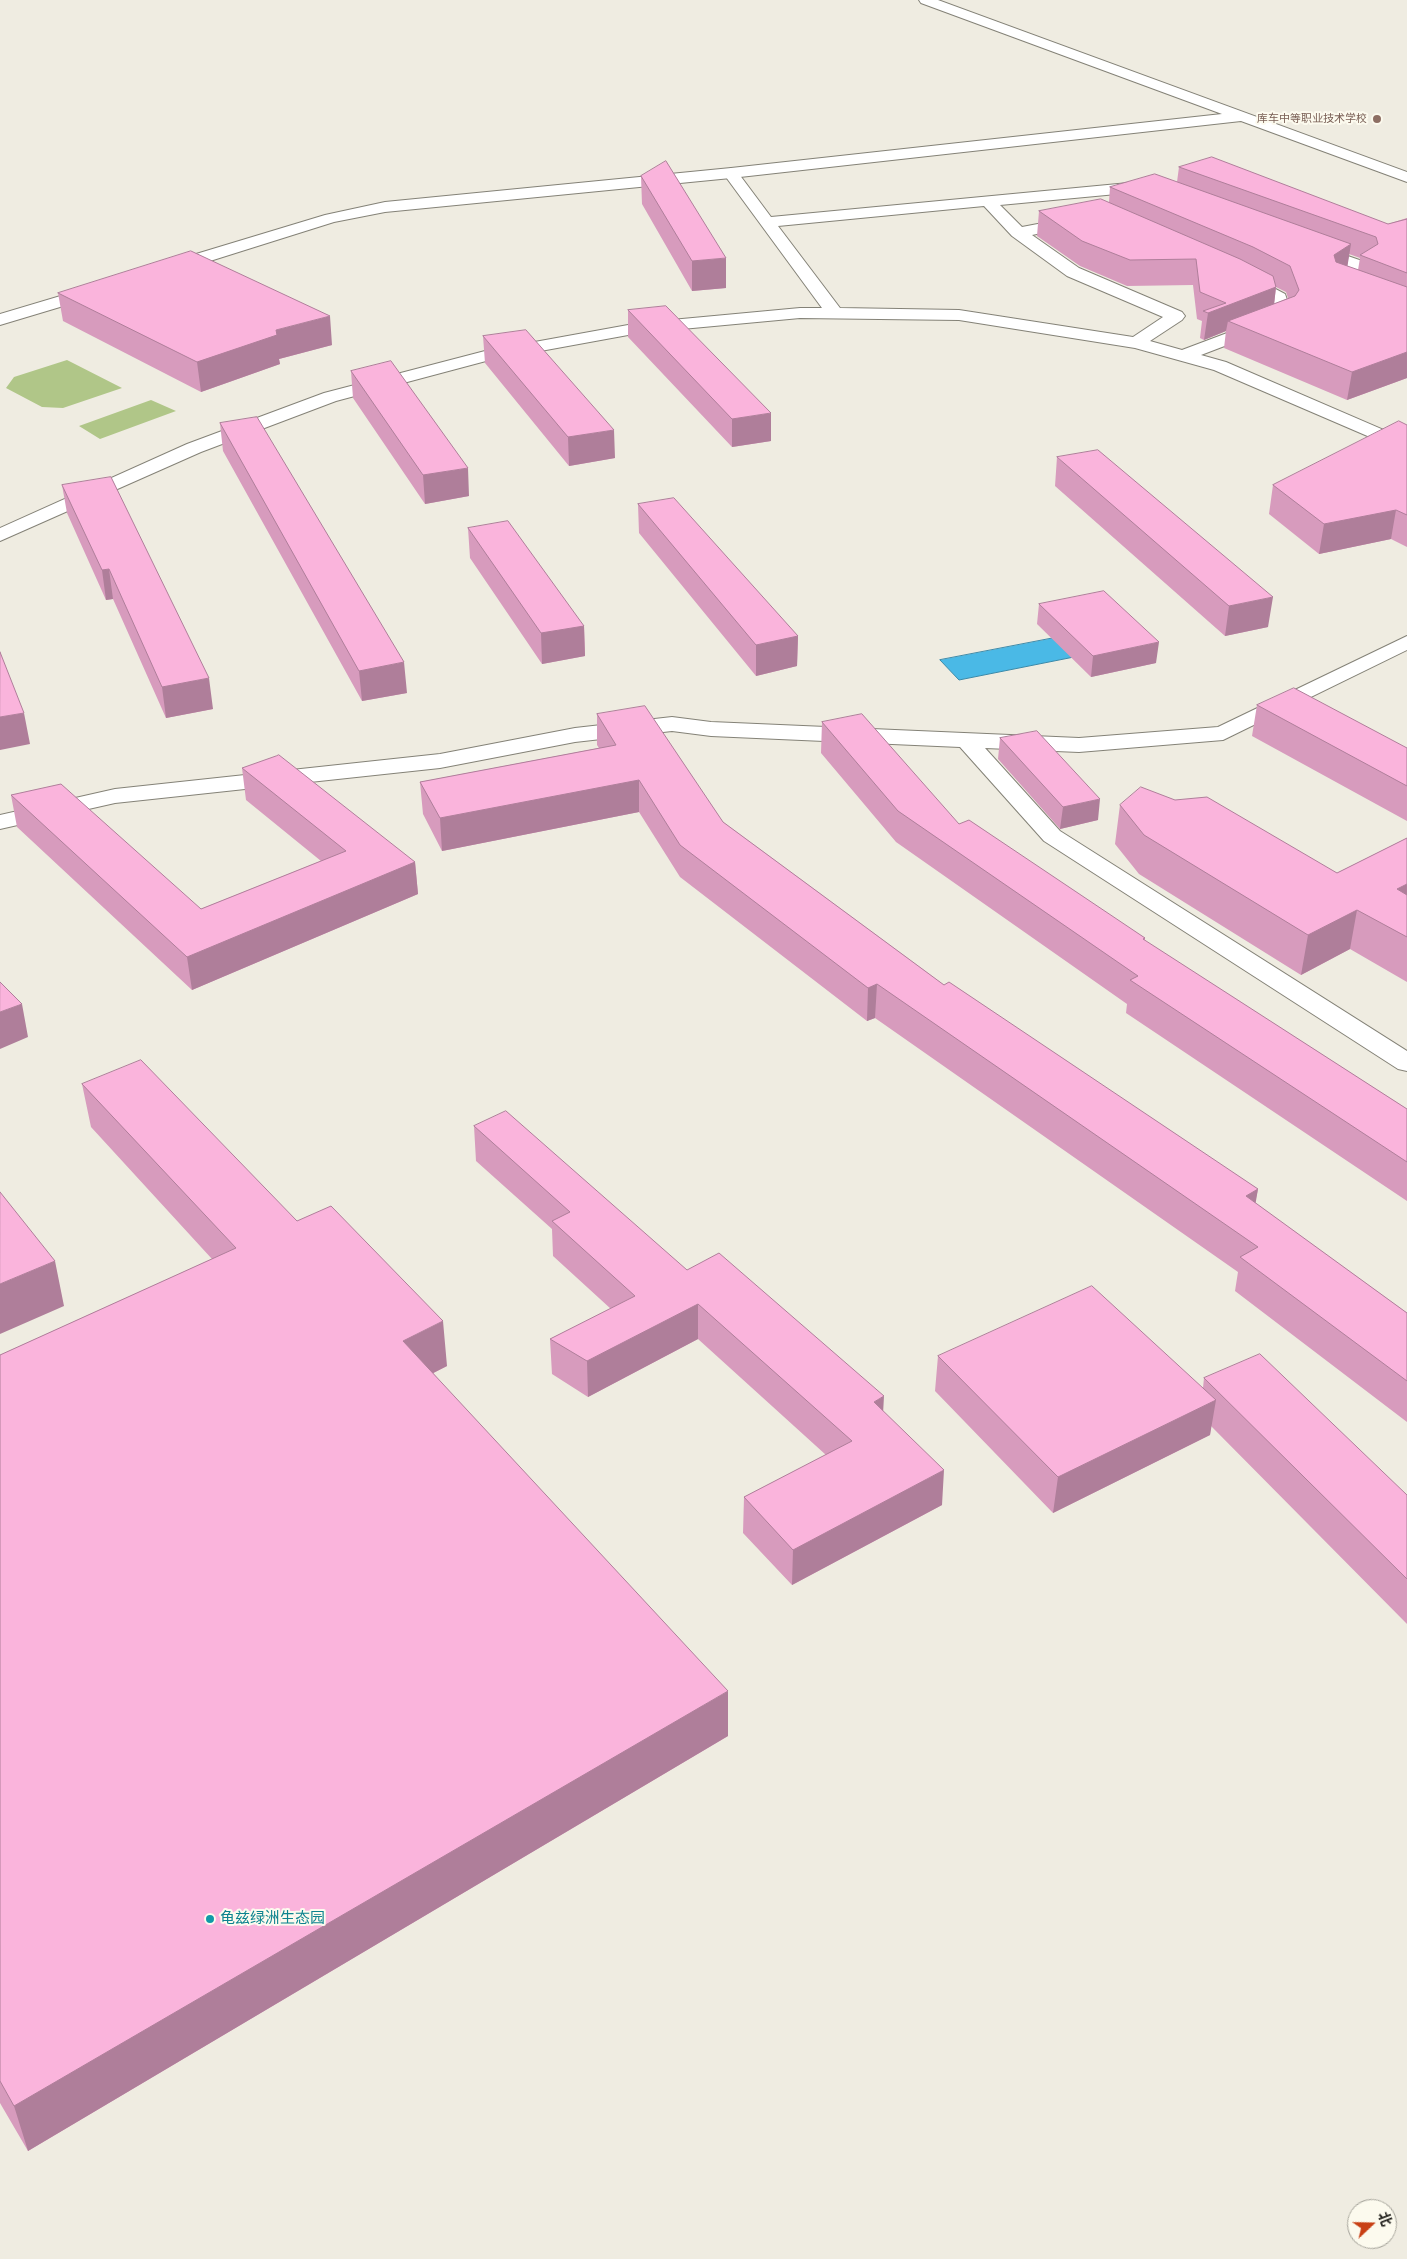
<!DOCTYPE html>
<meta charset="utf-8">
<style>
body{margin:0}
#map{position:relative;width:1407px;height:2259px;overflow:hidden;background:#efece1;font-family:"Work Sans","Noto Sans SC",sans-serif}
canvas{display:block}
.north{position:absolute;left:1347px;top:2199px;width:50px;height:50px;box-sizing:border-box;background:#fcfaee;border:1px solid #a4a299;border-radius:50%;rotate:69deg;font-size:14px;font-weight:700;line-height:20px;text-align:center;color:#1f1e1a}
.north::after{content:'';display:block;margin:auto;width:18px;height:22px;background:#c84015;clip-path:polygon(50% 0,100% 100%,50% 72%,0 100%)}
</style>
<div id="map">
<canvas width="1407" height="2259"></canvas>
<div class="north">北</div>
</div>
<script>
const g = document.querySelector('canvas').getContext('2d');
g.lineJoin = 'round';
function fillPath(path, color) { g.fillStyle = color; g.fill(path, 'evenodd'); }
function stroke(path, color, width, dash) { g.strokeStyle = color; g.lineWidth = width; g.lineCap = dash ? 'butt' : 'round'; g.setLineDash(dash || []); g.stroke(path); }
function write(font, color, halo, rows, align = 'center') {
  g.font = font + ' "Work Sans","Noto Sans SC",sans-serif'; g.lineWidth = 4; g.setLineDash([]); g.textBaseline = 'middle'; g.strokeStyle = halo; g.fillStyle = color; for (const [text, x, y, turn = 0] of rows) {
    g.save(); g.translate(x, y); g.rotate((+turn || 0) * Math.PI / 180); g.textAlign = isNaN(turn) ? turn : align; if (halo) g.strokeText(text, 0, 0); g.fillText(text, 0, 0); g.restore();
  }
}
const green = new Path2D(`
 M67 360 122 388 63 408 42 407 6 388 14 377Z
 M151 400 176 411 100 439 79 426Z`);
const water = new Path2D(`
 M1085 632 1104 651 959 680 940 660Z`);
const minor = new Path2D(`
 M731 168 736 170 771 217 1139 182 1151 186 1154 189 1146 194 1138 192 1000 205 1022 227 1074 217 1080 219 1082 222 1080 225 1032 235 1079 268 1182 312 1185 316 1182 320 1150 341 1182 350 1275 315 1271 301 1235 282 1233 278 1235 274H1247L1285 294 1293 317 1290 321 1201 355 1226 362 1407 440V453L1214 370 1135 348 959 320 800 318 639 333 486 361 336 401 201 452 0 541V528L187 444 324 393 485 351 639 323 800 308H822L723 173ZM984 206 1012 236 1067 276 1163 317 1133 337 959 310 840 308 778 226Z
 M1313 244 1371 264 1373 268 1352 281 1407 303V314L1333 286 1331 282 1351 269 1307 252 1305 249 1307 246Z
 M1407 636V650L1223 740 1079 752 985 748 1060 831 1407 1051V1071L1398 1069 1044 841 960 747 711 736 672 731 575 742 440 768 115 803 0 829V815L115 789 440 754 575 728 672 717 711 722 1079 738 1218 727Z`);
const tertiary = new Path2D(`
 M919 0H938L1407 172V182L1241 121 731 178 385 212 334 222 175 272H163L161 268 163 264 325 215 385 202 731 168 1222 114 921 3Z
 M94 286 100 287 102 291 100 295 0 325V314Z`);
const wall = new Path2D(`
 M1179 167 1388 224 1407 218V378L1347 400 1224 348 1226 331 1204 340 1200 338 1202 321 1197 319 1193 285 1127 286 1080 266 1037 236 1039 211 1109 202 1110 187 1177 182ZM1349 254 1360 258 1358 270 1347 266ZM1276 287 1286 292 1288 298 1274 304Z
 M641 176 726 288 692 291 642 204Z
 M58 293 332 345 279 359 280 364 201 392 63 321Z
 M628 310 771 441 732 447 628 337Z
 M483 336 615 458 569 466 485 363Z
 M351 371 469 496 425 504 353 398Z
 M220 423 407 693 362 701 223 451Z
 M1407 425V547L1391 539 1319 554 1269 514 1273 485Z
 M1057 457 1268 627 1225 636 1055 486Z
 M62 485 213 709 166 718 113 599 106 600 67 513Z
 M638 504 798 636 797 666 756 676 639 533Z
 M468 528 584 626 585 656 542 664 470 558Z
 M1039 604 1156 663 1091 677 1037 624Z
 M1257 705 1407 748V821L1252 736Z
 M597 714 723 822 944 985 1258 1189 1255 1203 1407 1313V1422L1235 1291 1238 1272 875 1018 867 1021 680 877 639 812 442 851 423 814 420 782 599 748 597 745Z
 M822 722 959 824 1145 938V941L1407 1109V1201L1126 1013 1127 1004 896 842 821 753Z
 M1000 738 1098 820 1060 829 998 759Z
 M242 768 415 862 418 894 192 990 17 827 11 795 201 909 321 861 246 800Z
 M1120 805 1337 873 1407 838V982L1350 949 1301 975 1139 874 1115 844Z
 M82 1084 297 1221 447 1366 433 1373 728 1736 28 2151 0 2103V1355L212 1259 91 1127Z
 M474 1126 687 1270 883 1411 942 1505 792 1585 743 1533 744 1497 826 1455 698 1339 588 1397 552 1374 550 1339 611 1309 553 1256 552 1229 476 1161Z
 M938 1356 1203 1388 1204 1378 1407 1495V1624L1211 1426 1210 1435 1053 1513 935 1391Z`);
const shadedWall = new Path2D(`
 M1351 244 1347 269 1330 280 1334 255Z
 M726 258V288L692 291V261Z
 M1276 287 1273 314 1228 321 1226 331 1204 340 1208 313Z
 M330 316 332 345 279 359 280 364 201 392 197 362 276 330Z
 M1407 352V378L1347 400 1352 372Z
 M771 413V441L732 447V419Z
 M614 430 615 458 569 466 568 437Z
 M468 468 469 496 425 504 423 475Z
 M1396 510 1391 539 1319 554 1324 524Z
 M109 569 113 599 106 600 102 570Z
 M1273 597 1268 627 1225 636 1229 606Z
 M584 626 585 656 542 664 541 633Z
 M798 636 797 666 756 676V645Z
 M1159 642 1156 663 1091 677 1093 656Z
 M404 662 407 693 362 701 359 671Z
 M209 678 213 709 166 718 162 687Z
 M24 713 30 744 0 750V717Z
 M639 780V812L442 851 440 818Z
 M1100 799 1098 820 1060 829 1063 807Z
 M415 862 418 894 192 990 187 957Z
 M1407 884V919L1397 889Z
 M1357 910 1350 949 1301 975 1308 935Z
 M877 984 875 1018 867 1021 868 988Z
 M22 1004 28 1037 0 1049V1012Z
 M1258 1189 1252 1224 1246 1196Z
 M55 1261 64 1306 0 1334V1284Z
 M698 1304V1339L588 1397 587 1361Z
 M443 1321 447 1366 408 1386 403 1341Z
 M884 1396 882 1432 874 1402Z
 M1216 1400 1210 1435 1053 1513 1058 1477Z
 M944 1470 942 1505 792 1585 793 1550Z
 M728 1691V1736L28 2151 14 2106Z`);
const building = new Path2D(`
 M1212 157 1388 224 1407 219V273L1360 255 1378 244 1376 237 1179 167Z
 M666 161 726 258 692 261 641 176Z
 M1155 174 1351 244 1334 255 1336 262 1407 287V352L1352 372 1228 321 1295 296 1299 290 1290 266 1253 247 1110 187Z
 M1101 199 1240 259 1273 276 1276 287 1208 313 1203 311 1226 303 1200 292 1196 259 1130 260 1082 241 1039 211Z
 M191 251 330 316 276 330 277 335 197 362 58 293Z
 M666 306 771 413 732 419 628 310Z
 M526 330 614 430 568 437 483 336Z
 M391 361 468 468 423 475 351 371Z
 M257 417 404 662 359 671 220 423Z
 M1399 421 1407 425V515L1396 510 1324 524 1273 485Z
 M1098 450 1273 597 1229 606 1057 457Z
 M111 477 209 678 162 687 109 569 102 570 62 485Z
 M674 498 798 636 756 645 638 504Z
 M508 521 584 626 541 633 468 528Z
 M1104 591 1159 642 1093 656 1039 604Z
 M0 652 24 713 0 717Z
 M1294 688 1407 748V786L1257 705Z
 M645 706 723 822 944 985 949 982 1258 1189 1246 1196 1407 1313V1381L1240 1257 1258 1247 877 984 868 988 680 845 639 780 440 818 420 782 616 745 597 714Z
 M862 714 959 824 969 820 1145 938 1143 939 1407 1109V1162L1130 980 1138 976 898 811 822 722Z
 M1037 731 1100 799 1063 807 1000 738Z
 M279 755 415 862 187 957 11 795 61 784 201 909 346 851 242 768 276 756Z
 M1141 787 1175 800 1207 797 1337 873 1407 838V884L1397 889 1407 895V937L1357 910 1308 935 1144 835 1120 805Z
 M0 982 22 1004 0 1012Z
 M141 1060 297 1221 331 1206 443 1321 403 1341 728 1691 14 2106 0 2081V1355L236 1248 82 1084Z
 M506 1111 687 1270 719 1253 884 1396 874 1402 944 1470 793 1550 744 1497 852 1441 698 1304 587 1361 550 1339 635 1296 552 1221 570 1212 474 1126Z
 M0 1192 55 1261 0 1284Z
 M1092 1286 1216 1400 1058 1477 938 1356Z
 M1260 1354 1407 1495V1579L1204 1378Z`);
const markers = [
 [1377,119,5,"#8d6e63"],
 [210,1919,5,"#0f9aa8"]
];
const farEducationnames = [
 ["库车中等职业技术学校",1367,119]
];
const nearCulturenames = [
 ["龟兹绿洲生态园",220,1919]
];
fillPath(green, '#b0c688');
fillPath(water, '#4ab9e6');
stroke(water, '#3d8aa9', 1);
stroke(minor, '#848277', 2);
stroke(tertiary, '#848277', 2);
fillPath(minor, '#fff');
fillPath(tertiary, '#fff');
fillPath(wall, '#d79bbd');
fillPath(shadedWall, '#af7e9a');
fillPath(building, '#fab4dc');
stroke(building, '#af7e9a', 1);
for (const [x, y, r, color] of markers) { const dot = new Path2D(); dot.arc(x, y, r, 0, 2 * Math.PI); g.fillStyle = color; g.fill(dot); stroke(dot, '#fcfaee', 2); }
write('11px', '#785e54', '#fcfaee', farEducationnames, 'right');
write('15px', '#0d838f', '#fcfaee', nearCulturenames, 'left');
</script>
